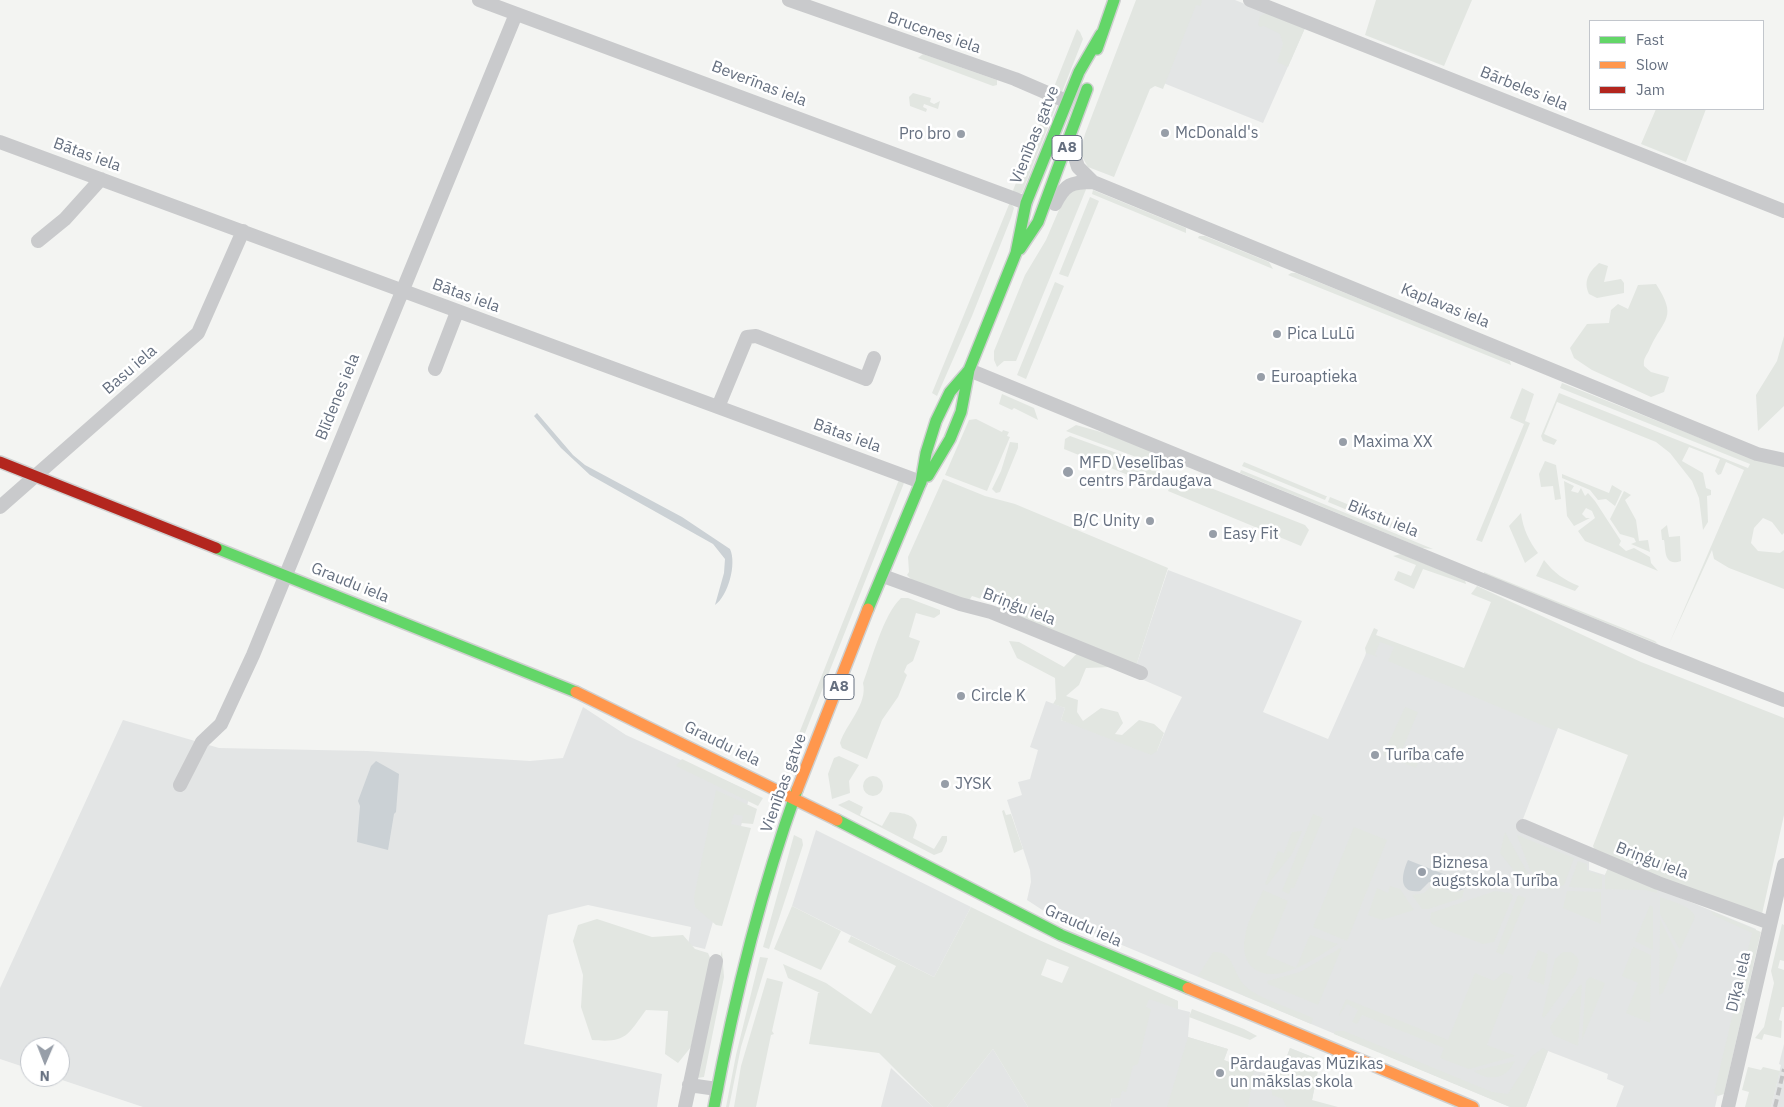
<!DOCTYPE html>
<meta charset="utf-8">
<style>
body{margin:0}
#map{position:relative;width:1784px;height:1107px;overflow:hidden;background:#f3f4f2;font-family:"IBM Plex Sans",sans-serif}
canvas{display:block}
.legend{position:absolute;left:1589px;top:20px;width:175px;height:90px;box-sizing:border-box;background:#fff;border:1px solid #c2c6cc;margin:0;padding:6px 9px;list-style:none;font-size:15px;color:#667080}
.legend li{display:flex;align-items:center;gap:10px;height:25px}
.legend b{width:25px;border:1px solid #c2c6cc}
.north{position:absolute;left:20px;top:1037px;width:50px;height:50px;box-sizing:border-box;background:#fff;border:1px solid #c2c6cc;border-radius:50%;rotate:181deg;font-size:14px;font-weight:700;line-height:20px;text-align:center;color:#667080}
.north::after{content:'';display:block;margin:auto;width:18px;height:22px;background:#979ea8;clip-path:polygon(50% 0,100% 100%,50% 72%,0 100%)}
</style>
<div id="map">
<canvas width="1784" height="1107"></canvas>
<ul class="legend">
<li><b style="height:6px;background:#63d668"></b>Fast</li>
<li><b style="height:6px;background:#ff974d"></b>Slow</li>
<li><b style="height:6px;background:#b3261e"></b>Jam</li>
</ul>
<div class="north">N</div>
</div>
<script>
const g = document.querySelector('canvas').getContext('2d');
g.lineJoin = 'round';
function fillPath(path, color) { g.fillStyle = color; g.fill(path, 'evenodd'); }
function stroke(path, color, width, dash) { g.strokeStyle = color; g.lineWidth = width; g.lineCap = dash ? 'butt' : 'round'; g.setLineDash(dash || []); g.stroke(path); }
function write(font, color, halo, rows, align = 'center') {
  g.font = font + ' "IBM Plex Sans",sans-serif'; g.lineWidth = 5; g.setLineDash([]); g.textBaseline = 'middle'; g.strokeStyle = halo; g.fillStyle = color; for (const [text, x, y, turn = 0] of rows) {
    g.save(); g.translate(x, y); g.rotate((+turn || 0) * Math.PI / 180); g.textAlign = isNaN(turn) ? turn : align; if (halo) g.strokeText(text, 0, 0); g.fillText(text, 0, 0); g.restore();
  }
}
const built = new Path2D(`
 M1158 0H1235L1305 28 1263 123 1131 70Z
 M1168 570 1302 621 1263 712 1328 739 1365 656 1371 636 1459 670 1558 728 1523 819 1525 820 1520 832 1589 860V870L1605 875 1608 868 1756 929 1715 1107H1616L1624 1086 1607 1079 1608 1074 1548 1051 1526 1107H1510L1062 920 1061 913 1053 910 1050 915 1027 900 1031 882 1030 870 1007 800 1022 795 1018 782 1030 779 1038 750 1030 747 1046 701 1065 708 1061 720 1157 751 1169 722 1182 697 1139 678 1136 666Z
 M583 707 626 735 751 792 705 949 688 945 691 927 588 905 548 915 524 1044 662 1074 657 1107H143L53 1077H60V1047H30V1069L0 1059V988L123 720 219 748 367 751 530 761 563 758Z
 M816 830 971 907 934 977 792 906Z
 M1136 984 1178 1001V1009L1190 1012 1188 1037 1228 1049 1224 1060 1235 1065 1279 1077 1290 1048 1320 1060 1312 1100V1107H1110Z
 M1784 1044V1107H1771L1781 1065 1779 1064Z
 M993 1049 1028 1107H947Z
 M891 1068 933 1107H881Z`);
const green = new Path2D(`
 M1136 0H1202L1201 6 1196 5 1163 89 1155 86 1150 89 1114 177 1088 167 1080 153 1085 134Z
 M1376 0H1472L1444 66 1365 35Z
 M1267 13 1305 28 1288 67 1277 62 1283 44 1280 34 1264 26 1260 27 1258 25 1260 16Z
 M1077 29 1080 32 1083 39 1022 193H1012Z
 M923 54 997 80V85L993 86 918 58Z
 M913 93 931 98 930 102 934 104 940 101 938 109 924 104 923 107 927 109 926 112 910 106 909 97Z
 M1656 109H1706L1686 162 1641 144Z
 M1087 187 1016 361H1004L997 367 994 360V351L1025 275 1046 240 1064 198 1071 190Z
 M1093 190 1186 228V233L1092 194Z
 M1090 197 1099 201 1068 277 1059 274Z
 M1010 202 1014 208 1011 218 972 316 937 396 932 393Z
 M1199 236H1205L1269 262 1273 269 1198 238Z
 M1599 263 1608 266 1604 282 1621 279 1624 283V293L1597 298 1589 294C1583 281 1589 272 1599 263Z
 M1291 273H1296L1503 357 1510 361 1511 365 1288 275Z
 M1055 282 1064 286 1026 379 1017 375Z
 M1656 284C1678 318 1664 318 1650 348 1647 356 1643 357 1644 366L1651 372 1669 377 1664 392 1651 397 1592 370 1574 358 1570 348 1587 324 1609 323 1611 310 1618 304 1628 309 1638 285Z
 M1784 336V406L1758 431 1756 395 1777 361Z
 M1562 383 1753 459 1784 466V533L1782 535 1772 522 1763 518 1754 528 1751 543 1758 551 1780 553 1784 550V589L1729 568 1714 559 1712 550 1669 644 1744 470 1726 462 1721 474 1718 475 1715 471 1720 459 1689 447 1682 461 1703 473 1706 488 1711 490V495L1707 496 1708 522 1703 530 1699 498 1692 481 1670 453 1656 442 1557 402 1544 434 1557 440 1554 445 1543 441 1541 436 1559 393 1748 468 1750 464 1560 388Z
 M1522 388 1534 394 1525 421 1530 423 1482 542 1476 540 1524 424 1510 418Z
 M1002 394 1034 408 1038 420 1014 408 1012 410 999 404Z
 M976 419 1002 432 1003 430 1009 432 1007 436 1010 437 987 491 945 475 969 420Z
 M1076 425 1108 434 1148 450 1165 464 1163 467 1066 431Z
 M1070 436 1158 468 1161 472 1155 486 1064 449 1065 439Z
 M1010 442 1018 443V448L1000 492 996 493 992 489 1001 471Z
 M1545 461 1556 465 1561 499 1555 500 1553 486 1541 487 1539 474Z
 M1244 462 1326 496H1327L1325 500 1242 466Z
 M1241 470 1433 549 1422 548 1240 473Z
 M1175 474 1305 525 1309 530 1301 546 1168 491Z
 M1562 474 1609 493 1612 485 1622 491 1615 506 1606 499 1598 500 1590 490 1562 478Z
 M900 477 904 483 792 766 787 764Z
 M943 479 985 496 1015 504 1168 568 1136 666 1086 668 1079 685 1066 696 1078 700 1077 712 1083 721 1101 708 1118 712 1123 723 1115 734 1122 735 1139 720 1154 724 1164 733 1157 751 1151 755 1061 720 1065 708 1053 704 1056 699 1055 678 1017 658 1009 641 1019 642 1064 667 1083 647 1006 614 994 603 972 596 967 604 914 582 907 575 909 572 908 557Z
 M1564 481 1574 486 1571 491 1578 493 1581 488 1585 496 1588 493 1595 501 1621 541 1619 545 1626 551 1634 548 1650 557 1651 563 1658 571 1585 541 1578 531 1595 518 1592 511 1586 508 1582 514 1586 518H1590L1574 526 1567 516Z
 M1624 491 1631 495 1625 500 1636 520 1639 541 1648 540 1650 552 1631 544 1636 542 1634 538 1620 534 1610 519Z
 M1330 497 1410 530 1408 535 1328 502Z
 M1521 513C1523 529 1529 541 1538 553L1525 563 1509 526Z
 M1667 525 1669 537 1680 536 1681 561C1663 567 1666 549 1664 540H1662L1661 530Z
 M1401 554 1465 580 1466 584 1423 569 1414 589 1394 580 1398 571 1411 576 1416 565 1393 556Z
 M1544 560C1554 573 1564 580 1579 586L1575 591 1536 576Z
 M1484 572 1655 641 1658 644 1484 574Z
 M1477 586 1641 662 1784 718V815L1762 914 1655 877 1595 851 1593 846 1628 755 1558 728 1554 730 1388 661 1394 647 1380 642 1375 654 1378 657 1366 653 1365 648 1374 628 1378 630 1376 635 1464 668 1491 602 1471 594Z
 M901 598H908L940 610V614L934 618 916 613 909 637 920 641 913 661 907 665 904 672 907 675 898 697 882 720 867 759 842 748 840 743C846 724 868 704 863 683 872 659 883 615 901 598Z
 M1405 707 1418 712 1400 755 1418 763 1416 768 1383 755Z
 M839 756 859 765 849 781 850 793 832 799 828 774 834 758Z
 M682 759 763 798 758 806 676 766Z
 M863 786a10 10 0 1 1 20 0a10 10 0 1 1-20 0Z
 M716 790 757 809 753 824 741 823 743 816 734 814 731 824 751 828 722 926 716 925 695 907 694 897Z
 M849 800 863 807 860 815 882 826 890 812C901 813 914 813 917 825L913 838 934 849 942 836H947V841L942 852 934 855 838 805Z
 M1004 810 1006 815 1011 814 1023 849 1014 853 1002 811Z
 M1313 814 1323 818 1294 888H1291L1289 894 1282 891Z
 M1354 827 1387 840 1347 941 1313 927Z
 M1302 831 1292 854 1267 885 1265 884 1278 851 1284 853 1292 832Z
 M1505 832 1527 872 1544 889 1520 888 1512 868 1500 853Z
 M794 835 802 839 803 845 769 949 763 947Z
 M1517 835 1574 858 1564 885 1550 890 1530 870Z
 M1578 861 1587 864V871L1602 875V889L1569 887Z
 M1608 868 1657 888V893L1645 890 1605 889V875Z
 M1433 884 1456 892 1464 890 1462 898 1428 909H1422L1412 895 1424 893Z
 M1390 886 1400 889 1414 910 1382 920 1368 915 1377 888 1388 893Z
 M1263 890 1288 901 1266 955 1296 968 1310 935 1338 944C1317 957 1274 989 1251 966 1244 959 1243 947 1245 937 1247 921 1257 905 1263 890Z
 M1495 891 1510 893 1513 896 1494 942 1483 944 1433 925 1430 921 1431 913Z
 M1567 891 1601 892V924L1563 908Z
 M1518 895 1526 898 1503 955 1496 952Z
 M1660 897C1672 902 1691 905 1695 917L1680 950 1660 914Z
 M1650 905 1653 907V950L1635 941Z
 M792 906 841 931 821 970 774 949Z
 M971 907 1030 936 1178 1001V1009L1175 1008 1149 999 1146 1007 1151 1009 1138 1064 1133 1066 1126 1092 1122 1091 1120 1098H1112L1110 1107H1028L993 1049 947 1107H933L879 1053 809 1044 818 993H820L788 978 783 964 826 983 871 1014 896 966 848 942 851 936 934 977ZM1047 959 1069 967 1062 983 1041 975Z
 M1711 911 1761 932 1724 1094 1718 1096 1714 1093 1752 933 1713 915Z
 M597 919 652 937 683 935 695 949 708 953 711 960 691 1047 678 1063 665 1054 668 1011 646 1010C627 1036 626 1043 592 1040L581 1007 583 975 573 941 578 925Z
 M1660 919 1678 955 1663 993 1659 995Z
 M1782 924 1784 925V961L1780 960 1778 968 1784 970V1007H1782L1779 1020 1782 1021 1781 1038 1764 1034 1762 1040 1755 1038 1764 1027 1774 983 1771 971Z
 M1342 947 1318 1005 1268 984 1267 981 1300 972Z
 M1633 947 1651 955 1650 1023 1626 1013 1638 983 1622 976Z
 M1538 950 1548 954 1544 985 1527 978Z
 M722 951 724 977 704 1077 697 1078 711 993Z
 M1213 952C1234 950 1233 974 1245 986 1257 998 1296 1010 1313 1018L1311 1024 1198 976Z
 M1563 952H1571L1577 957 1579 961 1576 973 1544 1018 1542 1016 1555 959Z
 M760 957 768 958 741 1047 729 1107H726L736 1055Z
 M1504 972 1513 976 1487 1045 1516 1056 1469 1069 1440 1058 1444 1048 1362 1015 1357 1024 1352 1022 1358 1010 1347 1004 1338 1017 1346 999 1448 1040 1475 973 1494 981Z
 M1590 977 1605 983 1582 1040 1586 981Z
 M767 978 783 982 772 1031 774 1034 771 1035 756 1107H734L741 1066Z
 M1580 985H1582L1578 1046 1553 1035 1550 1027Z
 M1192 1009 1244 1029 1257 1036 1250 1040 1189 1017Z
 M1335 1031H1344L1492 1092 1508 1094 1532 1056 1543 1048 1548 1051 1526 1107H1510L1334 1034Z
 M1188 1037 1228 1049 1224 1060 1254 1071 1248 1107H1167Z
 M1290 1048 1320 1060 1312 1100 1338 1107H1286L1283 1099 1272 1095 1271 1075 1279 1077Z
 M1515 1061C1507 1078 1490 1083 1474 1071Z
 M1748 1067 1761 1070 1763 1067 1780 1071 1771 1107H1745L1749 1092 1742 1090Z`);
const water = new Path2D(`
 M537 413 573 455 585 465 682 517 730 549C737 564 728 596 715 605L724 573 725 559 713 544 590 475 561 448 534 416Z
 M376 761 399 774 396 812 394 814 388 850 357 842 360 806 358 801 371 766Z
 M1408 860 1469 884C1459 898 1442 887 1429 882L1420 891C1397 894 1402 873 1408 860Z`);
const street = new Path2D(`
 M479 0 1026 203
 M789 0 1015 79 1066 101
 M1250 0 1784 211
 M1070 141 1078 167 1093 182
 M0 142 921 482
 M1055 204C1065 184 1071 182 1093 182L1757 454 1784 460
 M38 241 65 219 101 179
 M435 369 457 312
 M969 370 1658 652 1784 700
 M718 407 747 337 756 336 866 379 874 358
 M0 507 198 333 243 231
 M883 576 960 604 991 612 1141 673
 M180 785 202 742 221 724 253 655 516 14
 M1523 826 1658 883 1770 923
 M689 1085 717 1089
 M685 1107 716 961
 M1728 1107 1784 865`);
const fast = new Path2D(`
 M1097 49 1114 0
 M1020 249 1038 222 1087 89
 M928 476 950 439 961 412 969 370 1016 253 1026 203 1079 72 1101 34
 M216 548 576 692
 M868 609 921 482 926 453 936 421 950 392 969 370
 M837 820 1061 935 1188 988
 M714 1107C734 999 760 893 797 790`);
const slow = new Path2D(`
 M576 692 837 820
 M797 790 868 609
 M1188 988 1473 1107`);
const jam = new Path2D(`
 M0 462 216 548`);
const rail = new Path2D(`
 M1775 1107 1784 1069`);
const markers = [
 [1165,133,5,"#979ea8"],
 [961,134,5,"#979ea8"],
 [1277,334,5,"#979ea8"],
 [1261,377,5,"#979ea8"],
 [1343,442,5,"#979ea8"],
 [1068,472,6,"#979ea8"],
 [1150,521,5,"#979ea8"],
 [1213,534,5,"#979ea8"],
 [961,696,5,"#979ea8"],
 [1375,755,5,"#979ea8"],
 [945,784,5,"#979ea8"],
 [1422,872,5,"#979ea8"],
 [1220,1073,5,"#979ea8"]
];
const shields = [
 [1067,148,30],
 [839,687,30]
];
const shieldNames = [
 ["A8",1067,148],
 ["A8",839,687]
];
const streetNames = [
 ["Brucenes iela",934,33,19],
 ["Beverīnas iela",759,84,21],
 ["Bārbeles iela",1524,89,22],
 ["Vienības gatve",1035,135,-68],
 ["Bātas iela",87,155,20],
 ["Bātas iela",466,296,20],
 ["Kaplavas iela",1445,306,22],
 ["Basu iela",130,370,-41],
 ["Blīdenes iela",338,397,-68],
 ["Bātas iela",847,436,20],
 ["Bikstu iela",1383,519,22],
 ["Graudu iela",350,583,22],
 ["Briņģu iela",1019,607,21],
 ["Graudu iela",722,744,26],
 ["Vienības gatve",784,783,-70],
 ["Briņģu iela",1652,861,21],
 ["Graudu iela",1083,926,24],
 ["Dīķa iela",1739,982,-77]
];
const poiNames = [
 ["McDonald's",1175,133],
 ["Pro bro",951,134,"right"],
 ["Pica LuLū",1287,334],
 ["Euroaptieka",1271,377],
 ["Maxima XX",1353,442],
 ["MFD Veselības",1079,463],
 ["centrs Pārdaugava",1079,481],
 ["B/C Unity",1140,521,"right"],
 ["Easy Fit",1223,534],
 ["Circle K",971,696],
 ["Turība cafe",1385,755],
 ["JYSK",955,784],
 ["Biznesa",1432,863],
 ["augstskola Turība",1432,881],
 ["Pārdaugavas Mūzikas",1230,1064],
 ["un mākslas skola",1230,1082]
];
fillPath(built, '#e3e5e5');
fillPath(green, '#e2e6e1');
fillPath(water, '#cbd1d5');
stroke(fast, '#cfd0d0', 14);
stroke(slow, '#cfd0d0', 14);
stroke(jam, '#cfd0d0', 14);
stroke(street, '#c9cacc', 14);
stroke(fast, '#63d668', 11);
stroke(slow, '#ff974d', 11);
stroke(jam, '#b3261e', 11);
stroke(rail, '#c0c1c2', 4, [8, 4]);
for (const [x, y, r, color] of markers) { const dot = new Path2D(); dot.arc(x, y, r, 0, 2 * Math.PI); g.fillStyle = color; g.fill(dot); stroke(dot, '#fff', 2); }
for (const [x, y, w] of shields) { const box = new Path2D(); box.roundRect(x - w / 2, y - 12.5, w, 25, 4); g.fillStyle = '#fff'; g.fill(box); stroke(box, '#667080', 1); }
write('bold 15px', '#667080', null, shieldNames);
write('16px', '#667080', '#fff', streetNames);
write('16px', '#667080', '#fff', poiNames, 'left');
</script>
